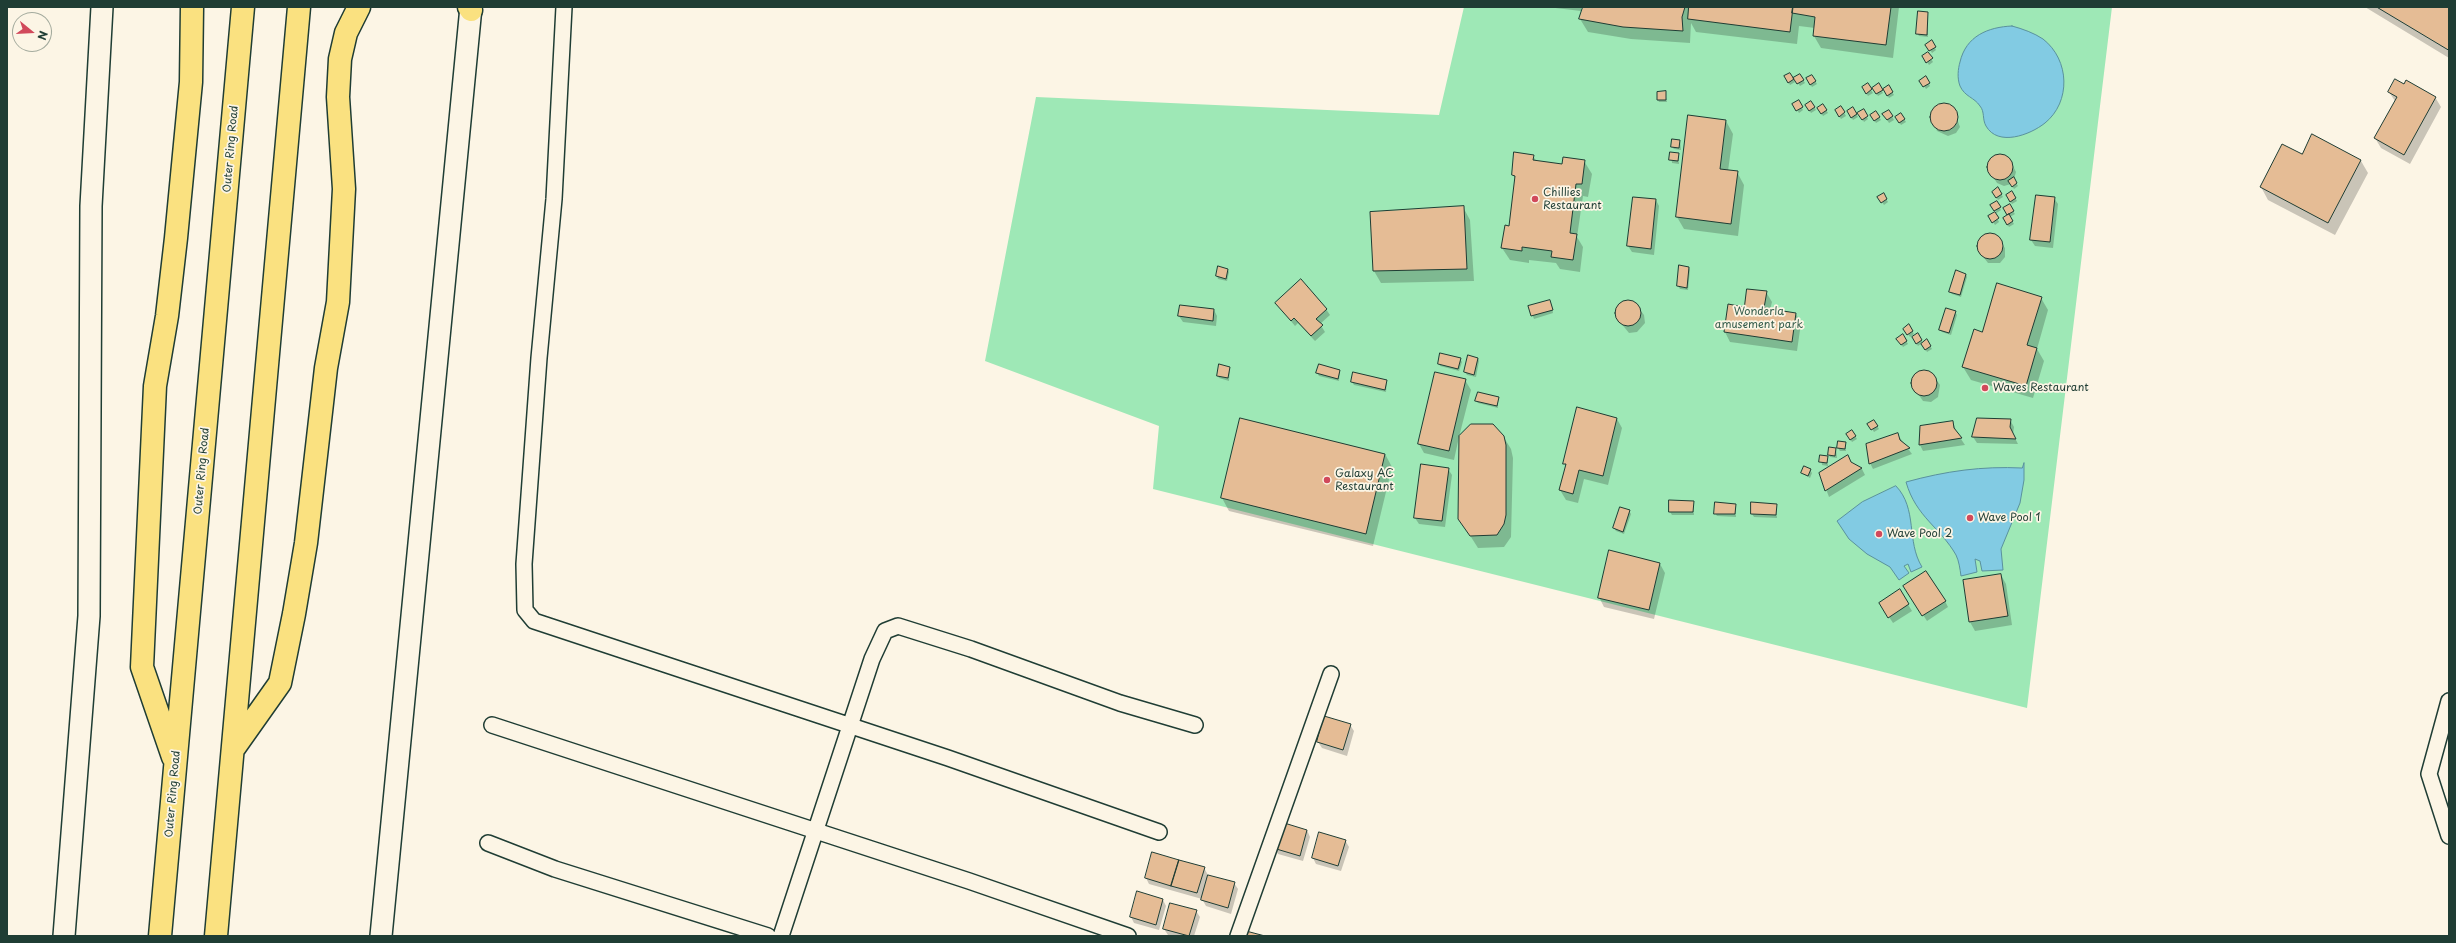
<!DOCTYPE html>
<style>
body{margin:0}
#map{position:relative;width:2456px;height:943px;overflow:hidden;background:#fcf5e5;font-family:"Playpen Sans",sans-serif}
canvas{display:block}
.frame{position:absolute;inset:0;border:8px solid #1f3d34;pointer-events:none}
.north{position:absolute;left:12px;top:12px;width:40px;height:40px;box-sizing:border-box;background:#fcf5e5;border:1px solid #a4ab9e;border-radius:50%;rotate:108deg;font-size:11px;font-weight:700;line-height:16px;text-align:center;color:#1f3d34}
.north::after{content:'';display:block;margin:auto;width:14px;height:18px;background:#d1495b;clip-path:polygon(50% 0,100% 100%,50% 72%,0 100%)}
</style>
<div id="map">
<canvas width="2456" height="943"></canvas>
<div class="frame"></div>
<div class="north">N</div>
</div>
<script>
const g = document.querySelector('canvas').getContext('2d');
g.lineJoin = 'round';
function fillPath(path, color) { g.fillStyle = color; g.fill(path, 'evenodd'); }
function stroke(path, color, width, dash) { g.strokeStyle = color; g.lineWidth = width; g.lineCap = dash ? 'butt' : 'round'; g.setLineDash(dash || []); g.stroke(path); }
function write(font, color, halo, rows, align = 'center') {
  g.font = font + ' "Playpen Sans",sans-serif'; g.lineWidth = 3.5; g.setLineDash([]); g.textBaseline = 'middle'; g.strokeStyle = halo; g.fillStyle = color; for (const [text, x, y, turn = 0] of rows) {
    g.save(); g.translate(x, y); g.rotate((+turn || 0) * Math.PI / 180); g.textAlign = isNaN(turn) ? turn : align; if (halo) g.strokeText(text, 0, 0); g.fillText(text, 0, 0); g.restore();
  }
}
const green = new Path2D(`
 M1464 7H2112L2027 708 1153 489 1159 426 985 361 1036 97 1439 115Z`);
const water = new Path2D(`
 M2012 26C2023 29 2034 33 2043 39 2070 60 2071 102 2045 123 2030 135 1998 147 1986 126 1982 119 1985 112 1980 106 1974 97 1965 97 1960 86 1957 78 1958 69 1960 62 1966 36 1988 27 2012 26Z
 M2024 463V480L2020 503 2001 549 2003 570 1982 571 1980 561 1975 559 1977 572 1961 576C1960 569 1959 561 1956 555 1940 527 1916 517 1906 482 1946 471 1982 466 2022 468Z
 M1896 486C1918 509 1906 541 1922 567L1911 572 1908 564 1904 566 1909 573 1899 580 1890 567 1867 554 1849 539 1837 521 1862 502Z`);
const shadow = new Path2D(`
 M1547 7H1581V11Z
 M1584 7H1899L1893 58 1821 48 1814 36 1815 28 1799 26 1797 44 1696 32 1691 23 1690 43 1631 39 1588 32 1580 19Z
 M2365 7H2449V58Z
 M1928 13V37L1919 36 1917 33Z
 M1931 42 1936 50 1932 53 1927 45Z
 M1928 54 1933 62 1929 65 1924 57Z
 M1789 74 1795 82 1790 85 1785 77Z
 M1800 75 1805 83 1800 86 1795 78Z
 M1812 76 1817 84 1812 87 1807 79Z
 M1925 78 1930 86 1926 89 1921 81Z
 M1868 85 1873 93 1868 96 1863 88Z
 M1878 85 1883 93 1878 96 1873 88Z
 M1889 87 1894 95 1889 98 1884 90Z
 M1665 92 1667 102H1659L1658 100Z
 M2389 92 2435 97 2441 107 2410 164 2381 148 2375 138 2395 101Z
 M1798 102 1803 110 1799 113 1794 105Z
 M1811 102 1816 110 1811 113 1806 105Z
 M1946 104 1953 108 1960 127 1956 133 1948 136 1937 131 1931 116 1934 108Z
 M1823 105 1828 113 1823 116 1818 108Z
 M1841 107 1846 116 1841 119 1836 111Z
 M1853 109 1858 117 1853 120 1848 112Z
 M1863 110 1868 119 1864 122 1859 113Z
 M1889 111 1894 120 1889 123 1884 115Z
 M1875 112 1881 120 1876 123 1871 115Z
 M1901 114 1906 122 1901 125 1896 117Z
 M1726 121 1733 134 1728 171 1737 172 1744 185 1738 236 1684 229 1677 217Z
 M2313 136 2361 161 2368 173 2335 235 2268 200 2261 187 2302 155Z
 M1680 140 1681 150 1674 149 1672 147Z
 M1671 153 1678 154 1679 164 1672 163Z
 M1997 155 2009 158 2016 172 2014 179 2018 186 2014 189 2011 184 2004 186 1997 183 1989 170 1991 159Z
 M1533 156 1537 162 1563 165 1584 161 1592 174 1588 197 1583 196 1577 237 1583 247 1580 272 1560 269 1556 263 1529 260V263L1510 260 1502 248 1510 227 1516 180 1513 175Z
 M1998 189 2003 197 1998 200 1993 192Z
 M2012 192 2017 201 2012 204 2007 196Z
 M1883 194 1888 202 1884 205 1879 197Z
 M2054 198 2058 204 2053 248 2035 246 2031 240Z
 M1656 200 1659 206 1654 255 1632 252 1628 246Z
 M1996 202 2001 210 1995 214 1999 222 1995 225 1990 217 1996 212 1992 205Z
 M2009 206 2015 214 2010 217 2014 224 2009 227 2004 219 2009 216 2005 208Z
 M1463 207 1470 220 1474 281 1381 283 1374 271Z
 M1986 234H1992L2005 248V257L2000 263H1988L1979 251V241Z
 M1680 266 1689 267 1690 270 1688 290 1680 289 1678 286Z
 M1228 270 1229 272 1227 281 1218 279 1217 276Z
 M1966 274 1967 277 1961 297 1952 294 1950 292Z
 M1766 292 1772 302 1770 310 1796 314 1801 323 1797 351 1730 342 1725 332 1729 305 1745 308Z
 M2041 298 2048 310 2037 349 2044 361 2033 398 1971 380 1963 367 1983 333Z
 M1626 301 1634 302 1644 315 1645 323 1637 332 1629 333 1616 317 1617 309Z
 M1276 303 1326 309 1330 315 1320 324 1325 332 1315 341 1298 323 1295 326Z
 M1551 304 1553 313 1534 319 1529 306Z
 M1214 310 1217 316 1216 326 1183 322 1179 316Z
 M1955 312 1957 315 1951 335 1942 332 1940 330Z
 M1909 326 1914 334 1910 337 1905 329Z
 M1918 335 1923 343 1927 341 1932 349 1927 352 1922 343 1918 346 1913 338Z
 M1903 336 1908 344 1903 347 1898 339Z
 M1478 358 1479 361 1476 377 1467 375 1465 372Z
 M1460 359 1462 362 1459 371 1440 366 1439 363Z
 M1230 368 1229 381 1219 378 1218 376Z
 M1340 370 1339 381 1319 376 1317 373Z
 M1920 371 1931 372 1940 385 1938 397 1931 402 1923 401 1912 385V378Z
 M1465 380 1471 390 1459 437 1503 436 1511 449 1513 458 1511 537 1504 547 1478 548 1459 518V437L1454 460 1424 453 1419 444Z
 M1387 381 1386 392 1354 385 1352 382Z
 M1498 398V408L1478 403 1476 401Z
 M1617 419 1622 428 1608 485 1584 479 1578 503 1566 500 1560 490 1566 467 1564 463Z
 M2010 420 2014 427 2013 434 2018 444 1977 443 1973 437Z
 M1874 421 1879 429 1874 432 1869 424Z
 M1953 422 1957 433 1965 445 1923 451 1920 445 1921 427Z
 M1852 431 1857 439 1852 442 1847 434Z
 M1897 434 1912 454 1873 469 1870 463Z
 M1845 443 1846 451H1840L1838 448Z
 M1836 449 1837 458 1830 457 1829 454Z
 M1385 454 1392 467 1373 546 1229 511 1222 498Z
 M1821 456 1827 457 1828 466 1822 465Z
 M1851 463 1862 469 1865 475 1829 497 1820 473Z
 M1448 469 1452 475 1445 527 1419 524 1415 518Z
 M1810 470 1812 473 1810 478 1802 473Z
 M1693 502 1694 515H1672L1670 512Z
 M1735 504 1736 517 1717 516 1715 513Z
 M1776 504 1777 518 1754 517 1752 514Z
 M1629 511 1631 514 1624 534 1616 531 1614 528Z
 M1660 564 1665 573 1654 619 1604 607 1599 597Z
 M2001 575 2006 584 2012 625 1975 631 1970 622 1964 581Z
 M1899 590 1912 611 1893 623 1880 603Z
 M1908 592 1945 601 1948 607 1927 621Z
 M1325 718 1350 725 1354 731 1347 756 1322 748 1318 742Z
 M1307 830 1310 837 1303 861 1278 854 1275 848Z
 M1345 840 1349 847 1341 871 1316 864 1313 858Z
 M1204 868 1208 875 1234 883 1238 889 1231 914 1206 906 1202 899 1149 884 1146 878Z
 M1163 900 1166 906 1159 930 1134 923 1131 917Z
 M1196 911 1200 917 1194 936 1168 935 1164 929Z`);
const building = new Path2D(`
 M1583 7H1685L1682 17 1683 31 1623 27 1579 19Z
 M1689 7H1793L1790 32 1688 19Z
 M1793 7H1891L1886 45 1813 36 1815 17 1792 13Z
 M2377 7H2449V50Z
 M1918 11 1928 12 1927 35 1916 34Z
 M1932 40 1936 47 1929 51 1925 45Z
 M1928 52 1933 58 1926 63 1922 56Z
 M1790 73 1794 79 1788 83 1784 76Z
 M1800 74 1804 80 1797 84 1793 78Z
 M1812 75 1816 81 1810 85 1806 78Z
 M1926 76 1930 83 1923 87 1919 81Z
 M2395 79 2404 84 2406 80 2436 97 2404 155 2374 138 2397 97 2388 92Z
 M1868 83 1872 89 1866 94 1862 87Z
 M1879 83 1883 90 1876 94 1872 88Z
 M1889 85 1893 92 1887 96 1883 89Z
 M1666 91V100H1657V92Z
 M1799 100 1803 107 1796 111 1792 104Z
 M1811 101 1815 107 1809 111 1805 105Z
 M1930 117a14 14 0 1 1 28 0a14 14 0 1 1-28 0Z
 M1823 104 1827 110 1821 114 1817 108Z
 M1841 106 1845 112 1839 117 1835 110Z
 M1853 107 1857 114 1851 118 1847 111Z
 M1864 109 1868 116 1862 120 1857 113Z
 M1889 110 1893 116 1887 120 1882 114Z
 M1876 111 1880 117 1874 121 1870 115Z
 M1901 113 1905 119 1899 123 1895 117Z
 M1688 115 1726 120 1720 169 1738 171 1731 224 1676 217Z
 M2312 134 2361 160 2328 223 2260 187 2282 144 2302 154Z
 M1672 139 1680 140 1679 148 1671 147Z
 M1514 152 1534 155 1533 160 1562 164 1563 157 1585 160 1582 184H1576L1570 233 1577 234 1573 260 1551 257 1552 251 1522 247V251L1501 248 1505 225 1509 226 1515 176 1512 175Z
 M1670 152 1679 153 1678 161 1669 160Z
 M1987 167a13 13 0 1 1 26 0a13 13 0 1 1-26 0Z
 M2014 177 2017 183 2012 187 2008 181Z
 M1998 187 2002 194 1996 198 1992 192Z
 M2012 191 2016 198 2010 202 2006 195Z
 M1884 193 1887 199 1881 203 1877 197Z
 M2036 195 2055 197 2050 242 2030 240Z
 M1633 197 1656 199 1651 249 1627 246Z
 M1997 201 2001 207 1994 211 1990 205Z
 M2010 204 2014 211 2007 215 2003 208Z
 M1464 206 1467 269 1373 271 1370 212Z
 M1995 212 1999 218 1992 223 1988 216Z
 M2009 214 2013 221 2007 225 2003 218Z
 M1977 246a13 13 0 1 1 26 0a13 13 0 1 1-26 0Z
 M1679 265 1689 267 1687 288 1677 286Z
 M1218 266 1228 269 1226 279 1216 276Z
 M1956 270 1966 274 1960 295 1949 292Z
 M1301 279 1327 309 1316 319 1323 325 1311 336 1294 318 1291 321 1275 303Z
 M1997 283 2042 297 2027 345 2037 348 2026 386 1962 367 1974 329 1982 332Z
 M1747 289 1767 291 1764 308 1796 313 1792 342 1724 332 1728 304 1744 307Z
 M1615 313a13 13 0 1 1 26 0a13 13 0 1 1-26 0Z
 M1550 300 1553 310 1531 316 1528 306Z
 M1180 305 1214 309 1213 321 1178 316Z
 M1946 308 1956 311 1949 333 1939 330Z
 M1909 324 1913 331 1907 335 1903 329Z
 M1918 333 1922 340 1916 344 1912 337Z
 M1903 334 1907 341 1901 345 1896 339Z
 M1927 339 1931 346 1925 350 1921 344Z
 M1440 353 1461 358 1458 369 1438 364Z
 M1468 355 1478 358 1474 375 1464 372Z
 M1219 364 1230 367 1228 378 1217 376Z
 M1319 364 1340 370 1338 379 1316 373Z
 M1911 383a13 13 0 1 1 26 0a13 13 0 1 1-26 0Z
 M1353 372 1387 380 1385 390 1351 382Z
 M1435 372 1466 379 1449 451 1418 444Z
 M1478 392 1499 397 1497 406 1475 401Z
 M1577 407 1617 418 1603 476 1579 470 1573 494 1559 490 1566 464H1563Z
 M1240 418 1385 454 1366 534 1221 498Z
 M1977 418 2011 419 2010 427 2016 439 1972 437Z
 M1874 420 1878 426 1871 430 1867 424Z
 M1953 421 1954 428 1962 438 1919 445 1920 426Z
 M1471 424H1493L1504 436 1506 445V515L1504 524 1497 535 1470 536 1458 519 1459 436Z
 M1852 430 1856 436 1850 440 1846 434Z
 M1898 433 1900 440 1910 448 1869 464 1866 444Z
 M1838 441 1846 442 1845 449 1837 448Z
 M1829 447 1836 448 1835 456 1828 455Z
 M1820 455 1828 456 1827 463 1819 462Z
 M1848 455 1851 462 1862 468 1825 491 1819 473Z
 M1421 464 1449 468 1442 521 1414 518Z
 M1804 466 1811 469 1808 476 1801 473Z
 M1669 500 1694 501 1693 512H1669Z
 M1715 502 1736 504 1735 514H1714Z
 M1751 502 1777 504 1776 515 1751 514Z
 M1620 507 1630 510 1623 532 1613 528Z
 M1609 550 1660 563 1649 610 1598 598Z
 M1926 571 1946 601 1922 616 1903 586Z
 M2001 574 2008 616 1969 622 1963 580Z
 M1900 589 1909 604 1888 618 1879 603Z
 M1324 716 1351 724 1343 750 1317 742Z
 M1281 822 1307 830 1300 856 1273 848Z
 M1319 832 1346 840 1338 866 1312 858Z
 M1152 852 1179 860 1171 886 1145 878Z
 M1179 860 1205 867 1197 893 1171 886Z
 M1208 875 1235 882 1228 908 1201 900Z
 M1137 891 1163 899 1156 925 1130 917Z
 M1170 903 1197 910 1189 936 1163 929Z
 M1246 931 1265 936H1244Z`);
const street = new Path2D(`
 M564 7 554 199 539 358 524 564 525 610 534 621 948 758 1159 832
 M2449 701 2429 774 2449 836
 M492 725 969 881 1128 936
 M488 843 555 869 768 936
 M781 936 872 659 885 631 898 626 971 649 1120 703 1195 725
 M1238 936 1331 674`);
const secondary = new Path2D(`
 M64 936 89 616 91 206 102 7
 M381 936 471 7`);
const highway = new Path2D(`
 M469 7 471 10
 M234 748 280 683 294 614 306 543 326 368 338 302 344 189 338 97 340 59 346 33 359 7
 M173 757 142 667 155 386 167 316 176 238 191 82 192 7
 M160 936 243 7
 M216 936 299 7`);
const markers = [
 [1535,199,4,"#d1495b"],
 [1985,388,4,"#d1495b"],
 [1327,480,4,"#d1495b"],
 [1970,518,4,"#d1495b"],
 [1879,534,4,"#d1495b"]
];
const streetNames = [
 ["Outer Ring Road",231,149,-85],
 ["Outer Ring Road",202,471,-85],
 ["Outer Ring Road",173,794,-85]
];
const poiNames = [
 ["Chillies",1543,193],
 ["Restaurant",1543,206],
 ["Waves Restaurant",1993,388],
 ["Galaxy AC",1335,474],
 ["Restaurant",1335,487],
 ["Wave Pool 1",1978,518],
 ["Wave Pool 2",1887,534]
];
const parkNames = [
 ["Wonderla",1759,312],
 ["amusement park",1759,325]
];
fillPath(green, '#9ee8b6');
fillPath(water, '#82cbe3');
stroke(water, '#5a929d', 1);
fillPath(shadow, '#0003');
fillPath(building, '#e5bc95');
stroke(building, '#1f3d34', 1);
stroke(street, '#1f3d34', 18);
stroke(secondary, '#1f3d34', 24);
stroke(highway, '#1f3d34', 25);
stroke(street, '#fcf5e5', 15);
stroke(secondary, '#fcf5e5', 21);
stroke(highway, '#fae180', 22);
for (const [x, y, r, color] of markers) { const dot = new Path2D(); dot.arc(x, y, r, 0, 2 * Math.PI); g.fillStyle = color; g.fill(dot); stroke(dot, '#fcf5e5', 1.5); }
write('11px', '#1f3d34', '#fcf5e5', streetNames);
write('11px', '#1f3d34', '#fcf5e5', poiNames, 'left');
write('11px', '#385f4e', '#fcf5e5', parkNames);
</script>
